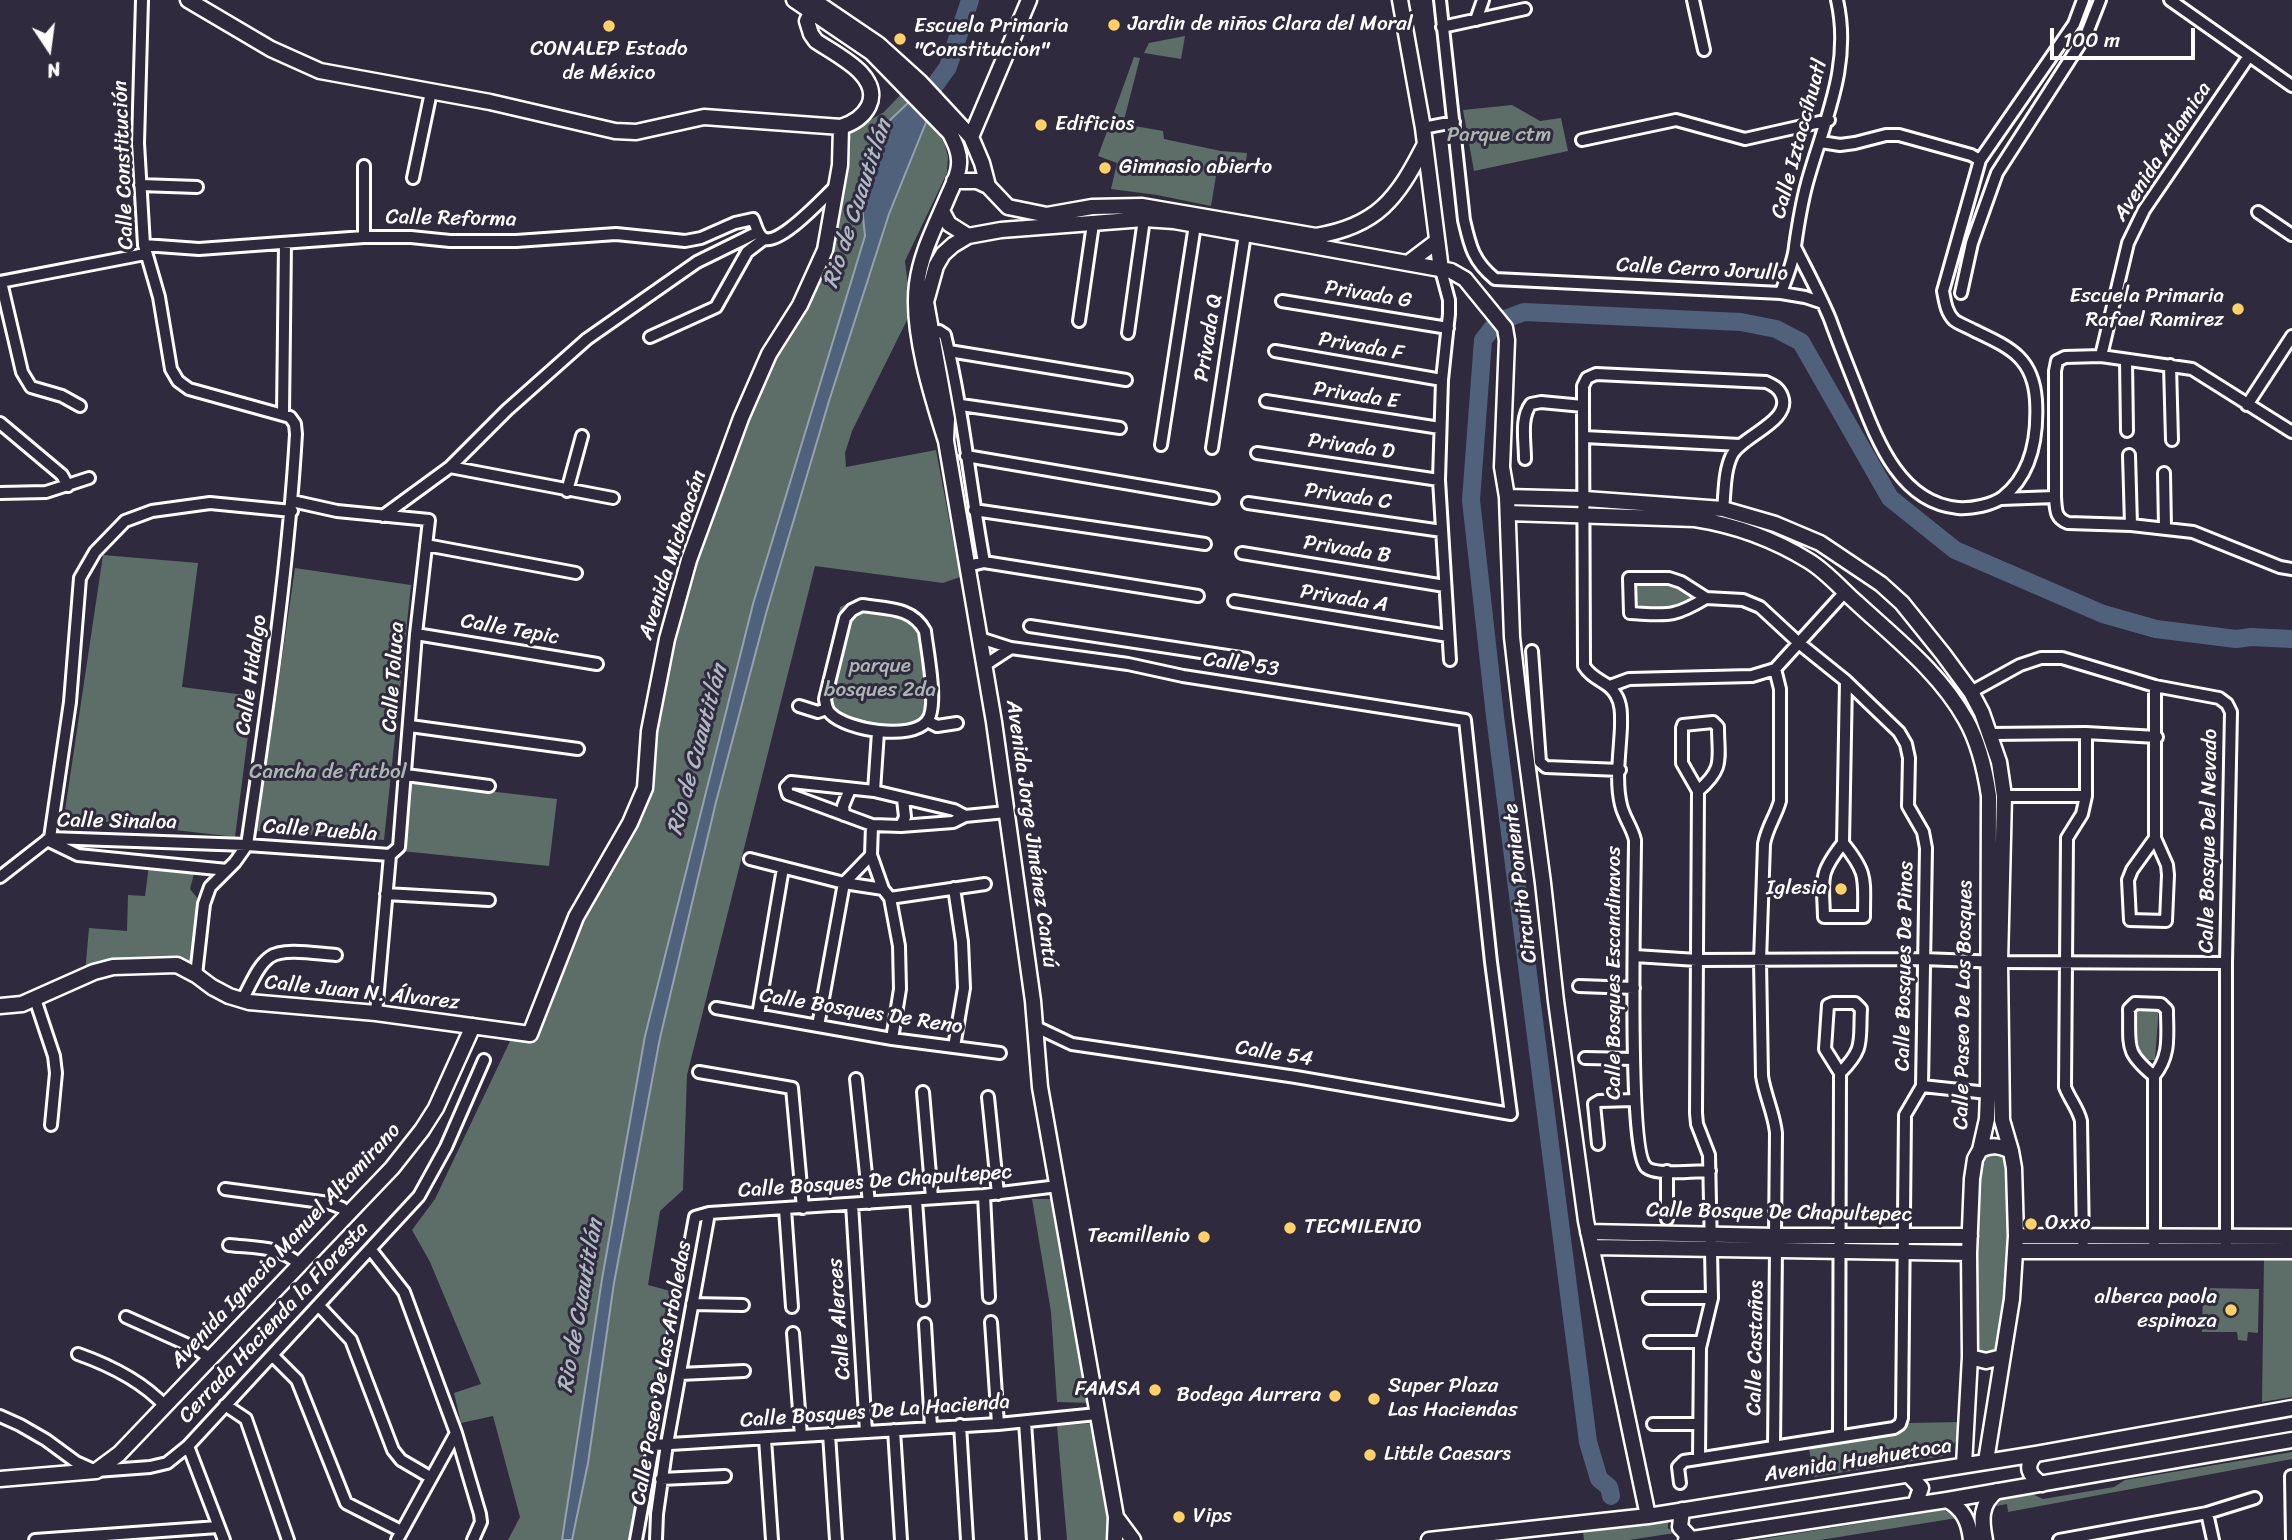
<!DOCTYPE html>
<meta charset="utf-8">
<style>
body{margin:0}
#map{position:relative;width:2292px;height:1540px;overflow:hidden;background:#2f2a3d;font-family:Sriracha,sans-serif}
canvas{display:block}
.north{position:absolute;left:14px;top:14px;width:70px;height:70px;-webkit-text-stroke:5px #2f2a3d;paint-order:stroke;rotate:167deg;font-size:19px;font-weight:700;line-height:28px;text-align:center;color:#fff}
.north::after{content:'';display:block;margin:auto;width:24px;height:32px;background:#fff;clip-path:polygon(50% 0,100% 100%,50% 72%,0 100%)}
.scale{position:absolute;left:2050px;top:28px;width:145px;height:32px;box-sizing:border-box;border:4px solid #fff;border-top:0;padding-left:9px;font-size:21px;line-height:24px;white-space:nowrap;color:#fff;-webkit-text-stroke:5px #2f2a3d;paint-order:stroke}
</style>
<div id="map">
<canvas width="2292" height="1540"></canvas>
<div class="north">N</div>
<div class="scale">100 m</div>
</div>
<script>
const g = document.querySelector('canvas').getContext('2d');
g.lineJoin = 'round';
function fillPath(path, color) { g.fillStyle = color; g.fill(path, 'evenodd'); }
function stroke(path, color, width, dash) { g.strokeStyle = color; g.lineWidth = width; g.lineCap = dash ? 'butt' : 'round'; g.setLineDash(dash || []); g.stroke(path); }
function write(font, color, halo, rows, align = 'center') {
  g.font = font + ' Sriracha,sans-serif'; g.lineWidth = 6; g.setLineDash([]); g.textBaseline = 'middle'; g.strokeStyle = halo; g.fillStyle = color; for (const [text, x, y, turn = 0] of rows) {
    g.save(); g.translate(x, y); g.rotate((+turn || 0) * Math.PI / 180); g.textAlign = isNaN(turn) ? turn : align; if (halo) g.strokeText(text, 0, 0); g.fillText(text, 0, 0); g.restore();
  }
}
const green = new Path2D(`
 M1185 36 1181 59 1144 53 1149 43Z
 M1134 57 1140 58 1123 124 1163 131 1164 139 1221 151 1247 153 1245 170H1217L1211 206 1157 195 1111 189 1117 163 1098 156Z
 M903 92 943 138 948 157 947 173 905 261 911 312 852 431 845 453 846 467 936 450 960 577 943 583 815 566 687 1075 683 1190 660 1211 648 1285 674 1292 629 1540H508L520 1517 493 1416 461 1423 454 1393 481 1384 430 1262 412 1230 435 1199 512 1037 534 1040 581 921 649 794 656 733 673 638 705 534 743 429 774 358 833 253 841 213 848 133 884 112Z
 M1512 105 1540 121 1561 118 1568 151 1474 171 1463 110Z
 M103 555 198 563 182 687 253 696 235 837 64 817Z
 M295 568 411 585 384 840 257 831Z
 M1630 579H1670L1693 597 1676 608H1631Z
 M853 601C874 605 910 603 925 617L931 696 926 716 914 727 855 726 825 705 840 607Z
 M410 782 557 799 549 866 401 851Z
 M149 865 195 870 190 889 202 904 193 970 85 973 89 928 127 931 128 895 145 896Z
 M2132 1005 2159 1006 2155 1060H2141Z
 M1988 1150 2014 1156 2007 1298 1996 1349C1986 1353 1979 1353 1972 1345L1979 1157Z
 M1032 1199H1059L1094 1403 1057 1402 1051 1312Z
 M2264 1258H2292V1397L2262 1402Z
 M2203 1288 2259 1289 2258 1333 2248 1332 2247 1341 2238 1340 2237 1332H2202Z
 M1961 1422 1957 1440 1943 1456 1814 1477 1809 1449 1896 1434 1908 1423Z
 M1095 1423 1114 1540H1067L1057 1426Z
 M2292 1452V1459L2008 1512 2007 1504 1996 1506 2004 1497 2032 1494 2043 1499 2114 1487 2125 1480Z
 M1944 1510 1957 1518 1820 1540H1755Z
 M1672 1516 1668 1523V1528L1675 1533 1629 1540H1584L1583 1532 1577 1530Z`);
const water = new Path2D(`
 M910 101 927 120 889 214 829 401 767 610 716 802 660 1038 614 1283 588 1463 572 1540H562L602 1279 645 1036 753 604 865 236 861 197 887 123Z`);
const river = new Path2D(`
 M920 106 948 67 970 0
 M1505 319 1524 312 1741 322 1776 329 1801 342 1890 498 1955 550 2103 614 2156 629 2236 639 2251 637 2292 639
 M1494 326 1483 340 1471 500 1495 716 1588 1442 1599 1479 1609 1487 1611 1496`);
const street = new Path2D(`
 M142 0 138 143 144 245 159 297 171 369 178 381 189 389 290 417 295 424 296 434C288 572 267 708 247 845L235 862 210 887 204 904 196 975
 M1440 0 1464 220C1470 246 1473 261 1495 279L1781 293 1805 297 1823 303
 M1693 0 1704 50
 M2170 0 2292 86
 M1476 20 1483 0
 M1442 27 1525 9
 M1423 128 1454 122
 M1582 140 1676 120 1745 139 1829 120
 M1821 142 1840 145 1855 143 1886 135H1899L1971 155 1980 160
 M413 178 431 92
 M140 185 197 187
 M2258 212 2292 235
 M364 237V166
 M144 245 199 249 364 237H411L450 241H516L616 234 685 241 701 238 735 223 753 219C756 225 757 234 763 238 778 248 824 197 836 186
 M1795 247C1807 271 1820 295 1830 319 1839 344 1849 369 1859 394 1877 440 1900 503 1958 508 1972 509 1992 505 2003 497 2032 474 2038 435 2036 400 2033 356 2008 347 1973 330 1968 327 1959 324 1954 320 1946 312 1945 301 1943 291L1980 160 2074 24 2083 0
 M1441 270 1449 300V314L1442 380 1439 480 1450 660
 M0 282 145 254
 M1 282 22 372 31 387 62 396 80 406
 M1781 293C1786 278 1794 261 1795 246 1798 225 1801 205 1807 183 1824 121 1852 66 1837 0
 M1961 293 1972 243 1997 173 2087 33 2100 0
 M1282 301 1448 328
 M1079 321 1093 224
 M931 332 939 331 945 335C963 410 970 486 984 562
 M1128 333 1144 219
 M650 337 716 307 747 252 764 239
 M949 351 1126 380
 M1275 351 1442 380
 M2101 356 2128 243 2144 210 2249 56
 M2126 360 2127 431
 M2170 365 2172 440
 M1266 401 1440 428
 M961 405 1120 428
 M2247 405 2292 336
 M283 414 285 243
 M0 423 62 475 68 486
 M2292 432 2192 369 2101 356 2065 357 2057 361 2055 371V497C2056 510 2055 518 2068 523L2131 525 2193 532 2280 567 2292 569
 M1584 437 1740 445
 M1161 445 1195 225
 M1212 448 1245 234
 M1257 453 1439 480
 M2129 455 2131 525
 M966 456 1213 498
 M1525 459C1525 441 1520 418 1531 404L1541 402 1583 406
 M450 467 613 498
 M2164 473 2165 528
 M567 491 582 436
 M0 493 46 492 89 478
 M2001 499 2055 497
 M292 501 337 511 429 520 416 634 399 847 390 855 376 1013
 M1248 503 1442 531
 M974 510 1205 544
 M383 516 450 467 507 410 587 339 697 262 758 232
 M426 545 576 573
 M1242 553 1445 586
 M968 566 984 562 1198 596
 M1234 601 1448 636
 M862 605C888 609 912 607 925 631 927 650 939 707 927 721 911 741 847 730 831 714 826 710 826 705 825 699L845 618 852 610Z
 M1030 626 1247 659
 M416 634 597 664
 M980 638 1011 648 1128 664 1183 676 1465 720 1491 962 1511 1114 1296 1077 1072 1044 1034 1026
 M1532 651 1540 762 1546 767 1620 770
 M985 665 1011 648
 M1610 686 1629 679 1752 676 1775 669 1845 592
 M2155 686V838L2167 865 2168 875 2166 921 2130 920 2128 880 2132 870 2155 838
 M1971 692 2020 665 2041 658H2062L2155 686 2219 698 2227 704 2231 712 2226 963V1251
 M799 706 818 712 827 709
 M927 721 937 726 957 723
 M410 726 578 749
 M1990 734 2086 733 2157 737
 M406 775 489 786
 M874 791 878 732
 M1698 791C1725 768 1718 759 1718 727L1713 722 1683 725 1682 728V763L1698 791 1696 1113 1697 1124 1709 1155 1712 1298 1700 1348 1699 1458
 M2004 796H2086
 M844 815 843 806 850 789
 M965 816 954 810 874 791 791 782 786 787 788 794 872 825 901 826 953 822 965 816 1006 812
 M872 825 871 855 883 889 890 898 899 946 900 989 892 1039
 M901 826 905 817 903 799
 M50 838 70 702 80 578 95 552 125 521 152 511 210 503 292 511
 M47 840 78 855 227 870
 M1843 843C1868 874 1864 878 1864 917H1824C1823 878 1818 875 1843 843Z
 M1843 843 1846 681
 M750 859 844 883 883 889
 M0 877 50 838 247 845 390 855
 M844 883 871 855
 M954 888 962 942 964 988 954 1047
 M386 894 489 900
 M890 898 985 884
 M1635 956 1697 960 1923 959 2000 962 2226 963
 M1579 986 1634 988
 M35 999 54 1056 56 1073 51 1125
 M242 1000C250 987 257 966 270 957 283 947 319 954 336 955
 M716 1008 892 1039 1000 1053
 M758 1015 783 868
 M818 1026 844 883
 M1585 1058 1634 1059
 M699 1072 792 1088 803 1208
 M856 1079 869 1203
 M1922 1086 1988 1093
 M923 1092 932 1198
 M988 1097 998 1194
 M1598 1144 1594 1104 1599 1101 1634 1100
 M1667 1171V1219
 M1710 1171C1696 1171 1655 1176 1646 1167 1627 1149 1635 883 1635 840 1632 827 1624 818 1621 805 1615 781 1620 751 1621 727 1621 716 1622 705 1616 695 1608 680 1594 682 1584 666L1583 406V386L1587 378 1596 374 1766 382C1773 385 1779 388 1782 396 1792 421 1742 436 1732 455 1724 471 1725 492 1723 509
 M225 1189 329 1203 342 1208 349 1215
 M984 1195 989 1297
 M916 1200 923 1300
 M852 1204 866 1432
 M785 1209 792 1307
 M1775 1236 1776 1133C1774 1113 1765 1096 1762 1076L1760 961 1764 844C1767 827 1776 816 1780 801V689L1775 669
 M2083 1242 2081 1121C2078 1108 2070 1100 2065 1087L2067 838 2082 814 2086 796V733
 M2154 1242V1076C2171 1055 2167 1036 2167 1010L2161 1004 2135 1003 2129 1009C2130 1047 2124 1051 2154 1076
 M229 1245C255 1248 281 1246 300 1265
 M371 1250 404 1292 456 1433 480 1514 481 1522 473 1540
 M1649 1298H1712
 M692 1304 743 1305
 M319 1306 351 1340 393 1450 401 1460 430 1477
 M126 1317 195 1348 211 1359
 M991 1322 998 1424
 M925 1324 931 1427
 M793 1333 801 1436
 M1650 1342H1701
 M78 1354C109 1365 142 1381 165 1406
 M272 1355 297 1380 346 1503 401 1531
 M680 1374 744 1371
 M225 1405 246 1419 288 1540
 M0 1416 20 1425 46 1440 76 1462 96 1471 150 1467 167 1463 188 1446 419 1196 446 1147 484 1060
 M1025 1422 1033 1540
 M1653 1424H1698
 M960 1425 967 1540
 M894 1430 901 1540
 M829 1434 836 1540
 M1839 1436 1840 1073 1825 1049 1828 1005 1833 1003H1855L1861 1009C1859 1042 1865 1048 1840 1073
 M765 1439 772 1540
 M654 1445 998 1424 1097 1414
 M188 1446 224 1540
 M1774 1447 1776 1249
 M2291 1476 2292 1540
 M661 1479 725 1476
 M1680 1483 1678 1467 1684 1461 1894 1428 1900 1424 1902 1418 1905 1115 1922 1086 1926 848 1923 832 1908 806 1909 758 1906 744 1899 732 1846 681 1800 644 1760 607 1743 600 1706 598 1681 582 1669 578H1629L1630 613C1668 615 1673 618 1706 598
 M2207 1513 2213 1540
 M35 1540 218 1527
 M397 1540 456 1433
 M636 1540 695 1217 709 1213 984 1195 1058 1186
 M656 1540 657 1514 667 1444 709 1213
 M2059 1540 2207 1513 2255 1498`);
const secondary = new Path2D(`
 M188 0 271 49 320 71 490 102 615 131 636 132 704 117 841 127C866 119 883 97 861 73 850 61 831 51 816 41L811 34 807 21 816 2
 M794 0 872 53 950 133C955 143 960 153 959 164 959 174 953 185 949 194 937 223 921 252 917 284 911 331 932 397 946 441L994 722 1033 1001 1040 1087 1116 1517 1115 1540
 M813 0 878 44 920 82 971 137 982 163 988 186 1008 207 1047 215 1092 207 1142 206 1316 236C1377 226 1397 199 1424 146
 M1400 0 1423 128 1441 270
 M971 137 1029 0
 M954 181H977L988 186
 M942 211 949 224 968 236
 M1408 263 1437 241
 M946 439 947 419 926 302 936 266 943 254 953 245 968 236 1001 230 1144 219 1174 221 1451 271 1465 279 1505 328 1507 340 1502 467 1507 497 1512 637 1521 716 1543 883 1556 1001 1586 1221 1648 1516
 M1507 497 1585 499 1723 509 1775 524 1820 543 1881 584 1902 603 1943 654 1971 692 1982 713 1999 762 2004 796 2000 962 2002 1120 2011 1151 2014 1168 2016 1236 2012 1299 1986 1461
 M1508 513 1695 519C1734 525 1775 540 1809 561 1827 572 1842 590 1857 603 1896 639 1940 673 1966 720 1979 743 1985 769 1989 796L1988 1093 1987 1119 1980 1150 1975 1159 1972 1179 1969 1253 1970 1357 1964 1465
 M0 1006 22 1004 94 972 113 967 177 965 196 975 212 987 229 996 249 1002 376 1013 530 1034 576 917 630 823 645 788 649 731 667 639 689 560 741 418 769 354 800 305 825 250 840 165 841 127
 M1980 1150C1992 1144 2000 1146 2011 1151
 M1588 1232 1775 1236H1970
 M2016 1236 2292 1237
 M1592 1247 1969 1253
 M2015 1251H2292
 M1970 1357 1986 1361 2002 1357
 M2036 1454C2024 1466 2029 1476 2042 1484
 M1908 1474 1921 1488 1915 1505
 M0 1479 96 1471 119 1454 392 1168 422 1130 436 1108 473 1026
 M1947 1500C1963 1509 1969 1521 1971 1540
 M1682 1510 1680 1527 1691 1539
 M1116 1517 1133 1540
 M1429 1540 1648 1516 2036 1454 2292 1408
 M1686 1540 1947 1500 2292 1440
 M1985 1540C1981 1520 1980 1504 1997 1491`);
const markers = [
 [1114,25,7,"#ffd166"],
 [609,26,7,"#ffd166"],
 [900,39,7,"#ffd166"],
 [1041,125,7,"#ffd166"],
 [1105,168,7,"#ffd166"],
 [2238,309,7,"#ffd166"],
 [1841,889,7,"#ffd166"],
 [2031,1224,7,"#ffd166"],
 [1290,1228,7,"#ffd166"],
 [1204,1237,7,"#ffd166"],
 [2231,1310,7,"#ffd166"],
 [1155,1390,7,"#ffd166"],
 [1335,1396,7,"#ffd166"],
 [1374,1399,7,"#ffd166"],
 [1370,1455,7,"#ffd166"],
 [1179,1517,7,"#ffd166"]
];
const poiNames = [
 ["Jardin de niños Clara del Moral",1128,25],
 ["Escuela Primaria",914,27],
 ["\"Constitucion\"",914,51],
 ["CONALEP Estado",609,50,"center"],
 ["de México",609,74,"center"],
 ["Edificios",1055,125],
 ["Gimnasio abierto",1119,168],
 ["Escuela Primaria",2224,297,"right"],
 ["Rafael Ramirez",2224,321,"right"],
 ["Iglesia",1827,889,"right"],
 ["Oxxo",2045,1224],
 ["TECMILENIO",1304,1228],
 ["Tecmillenio",1190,1237,"right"],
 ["alberca paola",2217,1298,"right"],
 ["espinoza",2217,1322,"right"],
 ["Super Plaza",1388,1387],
 ["Las Haciendas",1388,1411],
 ["FAMSA",1141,1390,"right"],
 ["Bodega Aurrera",1321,1396,"right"],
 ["Little Caesars",1384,1455],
 ["Vips",1193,1517]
];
const parkNames = [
 ["Parque ctm",1499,136],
 ["parque",880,667],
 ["bosques 2da",880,691],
 ["Cancha de futbol",328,773]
];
const streetNames = [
 ["Calle Iztaccíhuatl",1800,139,-75],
 ["Avenida Atlamica",2163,152,-57],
 ["Calle Constitución",124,165,-92],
 ["Calle Reforma",451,219,1],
 ["Calle Cerro Jorullo",1702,270,3],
 ["Privada G",1368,295,9],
 ["Privada Q",1209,338,-81],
 ["Privada F",1361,347,10],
 ["Privada E",1356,396,9],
 ["Privada D",1351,447,8],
 ["Privada C",1348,497,8],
 ["Privada B",1347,550,9],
 ["Avenida Michoacán",673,555,-72],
 ["Privada A",1344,599,9],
 ["Calle Tepic",510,630,10],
 ["Calle 53",1241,665,8],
 ["Calle Hidalgo",252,675,-82],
 ["Calle Toluca",394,677,-86],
 ["Calle Sinaloa",117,822,1],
 ["Calle Puebla",320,831,4],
 ["Avenida Jorge Jiménez Cantú",1031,834,82],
 ["Calle Bosque Del Nevado",2209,841,-89],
 ["Circuito Poniente",1521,883,-97],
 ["Calle Bosques De Pinos",1905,966,-89],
 ["Calle Bosques Escandinavos",1615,973,-90],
 ["Calle Juan N. Álvarez",362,993,6],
 ["Calle Paseo De Los Bosques",1964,1005,-89],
 ["Calle Bosques De Reno",861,1012,9],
 ["Calle 54",1274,1054,9],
 ["Calle Bosques De Chapultepec",875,1182,-4],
 ["Calle Bosque De Chapultepec",1779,1213,1],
 ["Avenida Ignacio Manuel Altamirano",286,1246,-47],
 ["Calle Alerces",840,1319,-94],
 ["Cerrada Hacienda la Floresta",274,1323,-47],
 ["Calle Castaños",1756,1348,-89],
 ["Calle Paseo De Las Arboledas",662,1373,-80],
 ["Calle Bosques De La Hacienda",875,1412,-4],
 ["Avenida Huehuetoca",1858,1461,-9]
];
const waterNames = [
 ["Rio de Cuautitlán",858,204,-72],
 ["Rio de Cuautitlán",698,750,-75],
 ["Rio de Cuautitlán",581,1306,-80]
];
fillPath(green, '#5c6e67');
fillPath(water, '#50627b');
stroke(water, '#96a1b0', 2);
stroke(river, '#50627b', 18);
stroke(street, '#fff', 16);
stroke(secondary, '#fff', 19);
stroke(street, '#2f2a3d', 10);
stroke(secondary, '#2f2a3d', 14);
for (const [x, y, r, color] of markers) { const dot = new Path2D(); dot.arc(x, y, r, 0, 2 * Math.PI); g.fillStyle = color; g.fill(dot); stroke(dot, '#2f2a3d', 2.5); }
write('21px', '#fff', '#2f2a3d', poiNames, 'left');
write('21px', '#aeb6b3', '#2f2a3d', parkNames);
write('21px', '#fff', '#2f2a3d', streetNames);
write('italic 23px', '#b0b8c4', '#2f2a3d', waterNames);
</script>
